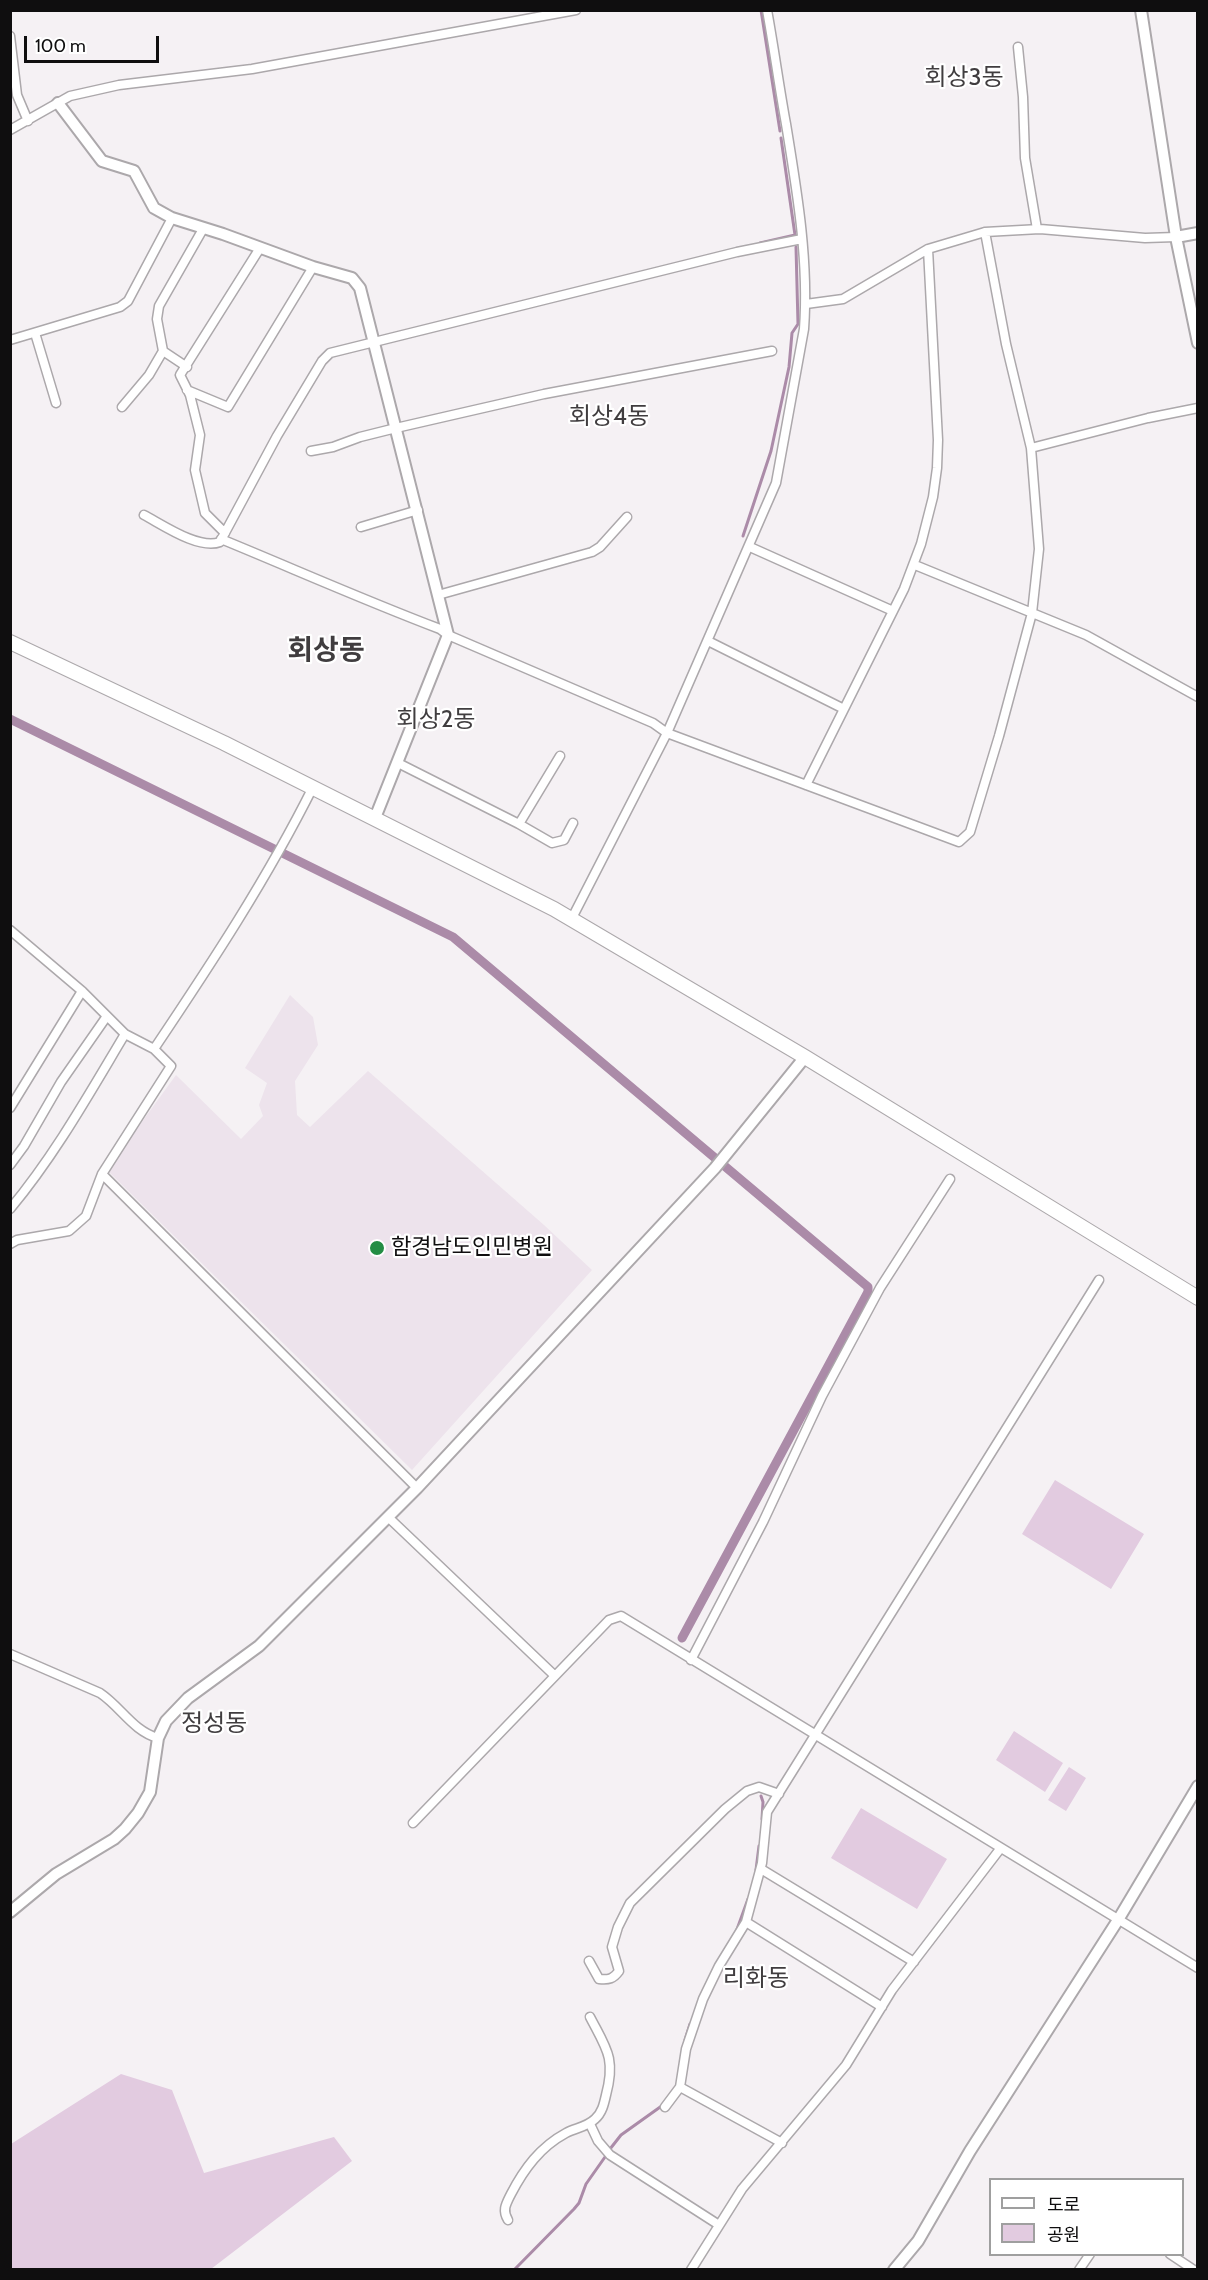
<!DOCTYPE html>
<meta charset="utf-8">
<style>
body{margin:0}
#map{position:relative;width:1208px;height:2280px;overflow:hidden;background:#f5f1f4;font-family:Cabin,"Noto Sans KR",sans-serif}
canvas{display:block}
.frame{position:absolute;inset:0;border:12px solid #0f0e0f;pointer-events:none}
.legend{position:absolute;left:989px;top:2178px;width:195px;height:78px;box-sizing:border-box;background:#fff;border:2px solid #9f9f9f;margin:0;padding:8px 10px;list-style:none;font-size:18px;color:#0f0e0f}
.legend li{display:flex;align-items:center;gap:12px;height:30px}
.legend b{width:30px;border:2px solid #9f9f9f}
.scale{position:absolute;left:24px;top:36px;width:135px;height:27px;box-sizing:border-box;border:3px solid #0f0e0f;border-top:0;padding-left:8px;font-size:18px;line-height:21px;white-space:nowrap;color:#0f0e0f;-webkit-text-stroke:4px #fff;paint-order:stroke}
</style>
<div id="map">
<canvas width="1208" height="2280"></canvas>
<div class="frame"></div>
<ul class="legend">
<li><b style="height:8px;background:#fff"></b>도로</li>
<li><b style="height:16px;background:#e2cbe0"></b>공원</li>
</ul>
<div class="scale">100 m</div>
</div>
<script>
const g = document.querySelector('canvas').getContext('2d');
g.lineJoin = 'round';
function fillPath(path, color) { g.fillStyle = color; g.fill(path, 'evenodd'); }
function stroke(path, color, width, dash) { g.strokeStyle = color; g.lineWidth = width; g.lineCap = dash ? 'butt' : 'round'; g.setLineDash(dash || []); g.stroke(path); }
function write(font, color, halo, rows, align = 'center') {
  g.font = font + ' Cabin,"Noto Sans KR",sans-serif'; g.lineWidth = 4.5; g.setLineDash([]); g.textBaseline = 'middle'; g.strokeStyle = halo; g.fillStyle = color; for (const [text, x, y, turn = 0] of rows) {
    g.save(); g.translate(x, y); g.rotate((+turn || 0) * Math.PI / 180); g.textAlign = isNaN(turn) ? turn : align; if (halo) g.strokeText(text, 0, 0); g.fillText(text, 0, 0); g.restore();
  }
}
const built = new Path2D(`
 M290 995 313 1017 318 1045 295 1081 297 1115 310 1127 368 1071 544 1225 592 1270 412 1470 107 1170 176 1075 241 1139 263 1116 259 1105 267 1083 245 1068Z`);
const green = new Path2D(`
 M1055 1480 1144 1534 1111 1589 1022 1534Z
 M1014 1731 1063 1763 1045 1792 996 1760Z
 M1069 1767 1086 1778 1066 1811 1048 1800Z
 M861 1808 947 1859 917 1909 831 1858Z
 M121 2074 172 2090 204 2173 334 2137 352 2161 211 2269H11V2144Z`);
const stream = new Path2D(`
 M761 10 780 131
 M760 243 795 235 781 138
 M743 536 771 451 789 367 792 333 798 324 796 247
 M761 1796 763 1802 762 1819
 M756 1870 759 1846
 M736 1932 748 1899
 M685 2040 690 2024
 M610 2149 621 2135 663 2105
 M514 2270 574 2209 579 2203 586 2184 605 2157`);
const canal = new Path2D(`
 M10 719 453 937 868 1287V1292L682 1638`);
const minor = new Path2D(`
 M10 36 17 95 28 121
 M1018 47 1023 97 1025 158 1037 229
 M10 130 70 96 119 85 252 69 576 10
 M806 304 843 299 928 249 985 232 1040 229 1145 238 1176 237
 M35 333 56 403
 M10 340 120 307 128 301 172 218
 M163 351 187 367
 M187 390 228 407 313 267
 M122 407 149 375 163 351 157 319 159 306 203 229
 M1031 448 1148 418 1198 408
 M311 451 333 447 360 437 396 428 544 394 772 351
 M144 515C163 525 199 550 220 542L277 436 322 361 330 353 737 252 802 239
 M361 527 418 510
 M225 533 205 513 195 470 200 435 190 395 180 375 260 248
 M221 539C294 569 366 601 440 629L448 635 653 723 667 733 959 842 970 832 999 736 1032 613 1039 549 1031 448 1006 344 985 232
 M750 547 893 611
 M915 565 1086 635 1198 697
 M438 595 592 552 600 547 627 517
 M708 641 844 709
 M398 763 519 824 552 843 564 840 573 823
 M806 785 904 589 921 544 933 497 937 468 938 440 928 249
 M519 824 560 756
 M571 920 667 733 776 483 804 329C809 261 797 191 786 124 779 86 774 48 767 10
 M10 930 82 991 125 1034 154 1049 171 1066 102 1174 86 1216 69 1231 17 1240 10 1244
 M154 1049C211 964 267 879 313 787
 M10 1108 82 991
 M10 1165 24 1146 61 1082 107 1016
 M102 1174 417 1488
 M10 1209C55 1155 89 1094 125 1034
 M388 1517 554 1675
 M10 1654 100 1693C121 1707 133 1731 158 1738
 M691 1660 763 1522 822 1396 880 1288 950 1179
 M413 1823 609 1620 621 1616 1198 1968
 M761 1869 914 1962
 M746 1922 882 2007
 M589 1961 599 1979C609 1980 613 1979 619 1971L612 1947 618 1927 630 1903 725 1809 747 1791 759 1787 779 1794
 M680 2087 782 2143
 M665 2107 680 2087 686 2049 703 1999 719 1966 746 1922 762 1863 767 1812 1099 1280
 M590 2124 598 2141 610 2155 719 2225
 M508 2220C502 2210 506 2204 511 2194 524 2169 540 2147 566 2133 575 2128 587 2127 595 2119 602 2113 604 2104 606 2095 616 2058 606 2048 590 2017
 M1170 2254 1194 2270
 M691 2270 742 2189 846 2065 892 1990 1000 1849
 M1079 2270 1090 2254`);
const tertiary = new Path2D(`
 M1141 10 1176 237 1198 343
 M58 103 102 161 134 171 154 208 172 218 223 234 313 267 352 278 360 288 448 635 375 818
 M1176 237 1198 233
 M10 1912 56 1874 114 1839 125 1829 138 1813 150 1792 158 1738 166 1721 188 1698 259 1646 417 1488 715 1168 805 1057
 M894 2270 918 2241 970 2151 1118 1920 1198 1786`);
const trunk = new Path2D(`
 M10 642 224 743 554 909 805 1057 1198 1298`);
const markers = [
 [377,1248,8,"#238d44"]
];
const poiNames = [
 ["함경남도인민병원",391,1248]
];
const neighbourhoodNames = [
 ["회상3동",964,78],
 ["회상4동",609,417],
 ["회상2동",436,720],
 ["정성동",214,1724],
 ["리화동",756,1979]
];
const districtNames = [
 ["회상동",326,651]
];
fillPath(built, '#ede3ec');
fillPath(green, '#e2cbe0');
stroke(stream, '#ab8ba8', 3);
stroke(canal, '#ab8ba8', 9);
stroke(minor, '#aca8ab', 11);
stroke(tertiary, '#aca8ab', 14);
stroke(trunk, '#aca8ab', 16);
stroke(minor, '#fff', 8);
stroke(tertiary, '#fff', 10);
stroke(trunk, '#fff', 14);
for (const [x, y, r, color] of markers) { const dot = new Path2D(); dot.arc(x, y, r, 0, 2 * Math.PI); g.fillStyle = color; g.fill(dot); stroke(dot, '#fff', 2); }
write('22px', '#0f0e0f', '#fff', poiNames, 'left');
write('24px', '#403d3f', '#fff', neighbourhoodNames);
write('bold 28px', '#403d3f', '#fff', districtNames);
</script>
